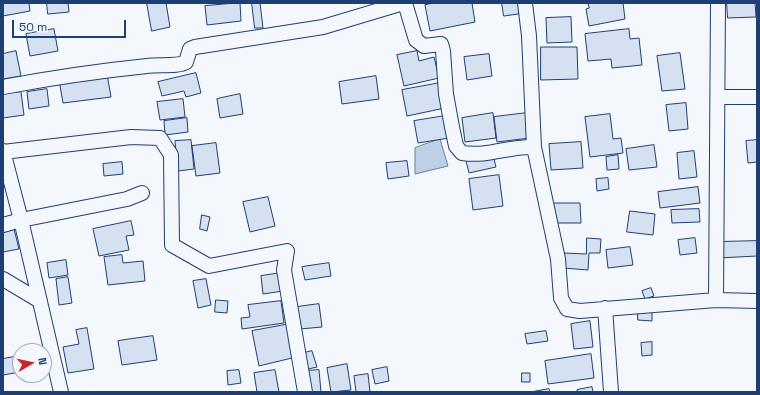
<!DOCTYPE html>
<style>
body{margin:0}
#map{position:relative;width:760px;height:395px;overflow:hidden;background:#f4f7fb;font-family:"Space Grotesk",sans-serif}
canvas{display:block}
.frame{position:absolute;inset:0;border:4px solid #1d3f73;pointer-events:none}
.north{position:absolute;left:12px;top:343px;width:40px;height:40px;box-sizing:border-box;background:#f4f7fb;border:1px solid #9eadc5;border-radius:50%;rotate:81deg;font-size:11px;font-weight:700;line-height:16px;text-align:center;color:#1d3f73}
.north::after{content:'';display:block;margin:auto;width:14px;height:18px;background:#c62828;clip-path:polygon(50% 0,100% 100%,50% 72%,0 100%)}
.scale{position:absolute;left:12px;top:20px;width:114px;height:18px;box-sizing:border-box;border:2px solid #1d3f73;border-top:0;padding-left:5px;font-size:12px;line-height:14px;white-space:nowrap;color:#1d3f73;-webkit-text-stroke:3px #f4f7fb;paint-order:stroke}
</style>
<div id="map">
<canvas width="760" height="395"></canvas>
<div class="frame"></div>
<div class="north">N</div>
<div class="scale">50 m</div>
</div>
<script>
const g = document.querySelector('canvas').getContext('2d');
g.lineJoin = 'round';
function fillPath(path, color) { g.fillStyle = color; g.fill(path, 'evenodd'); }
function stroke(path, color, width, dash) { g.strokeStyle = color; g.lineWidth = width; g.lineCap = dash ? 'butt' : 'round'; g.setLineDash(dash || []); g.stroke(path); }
const water = new Path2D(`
 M440 139 448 166 415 174V148Z`);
const building = new Path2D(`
 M3 3H29L30 11 3 16Z
 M47 3H68L69 12 48 14Z
 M147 3H166L170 27 152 31Z
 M240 3 241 21 207 25 205 6Z
 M252 3H260L263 28H255Z
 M435 3H472L475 22 430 31 425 5Z
 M502 3H523L525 13 504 16Z
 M588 3H623L625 19 589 26 586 9 589 8Z
 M727 3H755L756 17 728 18Z
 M571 17 572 42 547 43 546 18Z
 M54 29 58 51 30 56 26 34Z
 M629 29 630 39 639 38 642 65 612 68 611 59 588 61 585 34Z
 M541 47H577L578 79 541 80Z
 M16 51 21 76 3 79V54Z
 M417 51 419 61 434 57 439 78 404 86 397 55Z
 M680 53 685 89 662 91 657 56Z
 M489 54 492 76 467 80 464 57Z
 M196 73 201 93 186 97 184 91 162 96 158 82Z
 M107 74 111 97 63 103 59 80Z
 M376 76 379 99 342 104 339 82Z
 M440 83 445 108 407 116 402 90Z
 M47 89 49 106 29 109 27 92Z
 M21 92 24 115 3 118V94Z
 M240 94 243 114 220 118 217 99Z
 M183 99 185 117 160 120 157 102Z
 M686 103 688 129 669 131 666 105Z
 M493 113 496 138 465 142 462 118Z
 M527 113 530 138 497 142 494 117Z
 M610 114 613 139 621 138 623 153 590 157 585 117Z
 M445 116 449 138 418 143 414 121Z
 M187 118 188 132 165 135 164 121Z
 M191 140 194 169 178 171 175 141Z
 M757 140V162L748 163 746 141Z
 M581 142 583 168 551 170 549 144Z
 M216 143 220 173 196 176 192 146Z
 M654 145 657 167 629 170 626 149Z
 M694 151 697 177 679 179 677 153Z
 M493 155 496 167 469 173 466 161Z
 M618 155 619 169 607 170 606 157Z
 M407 161 409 176 388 179 386 163Z
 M122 162 123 174 104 176 103 164Z
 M499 175 503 206 473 210 469 179Z
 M608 178 609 189 597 191 596 179Z
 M698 187 700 203 660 208 658 192Z
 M268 197 275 226 250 232 243 202Z
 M553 203H580L581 223H553Z
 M699 209 700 222 672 223 671 210Z
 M630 211 655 214 653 235 627 232Z
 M202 215 210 217 207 231 200 229Z
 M131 221 134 235 126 236 129 250 99 256 93 229Z
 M14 229 19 249 3 252V231Z
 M587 238 601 239 600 253H589L588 270 563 268 564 253 586 254Z
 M695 238 697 253 680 255 678 240Z
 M757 241V256L718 258V242Z
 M630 247 633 265 608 268 606 250Z
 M122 255 123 263 143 261 145 281 108 285 104 257Z
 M66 260 68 275 49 278 47 263Z
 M329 263 331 276 305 280 302 267Z
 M281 273 283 291 263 294 261 276Z
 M68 277 72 303 59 305 56 279Z
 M206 279 211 305 198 308 193 281Z
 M651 288 654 296 645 299 642 291Z
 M216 300 228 301 227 313 215 312Z
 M281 301 284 323 242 329 241 318 250 317 248 305Z
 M319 304 322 327 300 329 297 307Z
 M638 311 652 312V321L638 320Z
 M590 321 593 347 574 349 571 324Z
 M290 324 296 357 259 366 252 331Z
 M87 328 94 369 68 373 63 347 79 344 76 330Z
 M546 331 548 341 527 344 525 334Z
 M153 336 157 360 122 365 118 341Z
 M652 342V355L642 356 641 343Z
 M312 351 317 367 308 369 304 353Z
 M591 354 594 378 548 384 545 361Z
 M19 356 20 372 3 375V359Z
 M347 364 351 390 331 392 327 368Z
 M387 367 389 381 375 384 372 370Z
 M239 370 241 383 228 385 227 371Z
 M275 370 279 392H257L254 373Z
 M319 370 321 392H309L306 371Z
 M522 373H530V382H522Z
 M368 374 370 392H356L354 376Z
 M592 387 593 392H577V390Z
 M549 389 550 392H531Z`);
const street = new Path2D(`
 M405 3 416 40 424 46 441 44 443 51 446 94 452 127 456 146 462 153C489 157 508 146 534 147
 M525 3 529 36 534 147 558 259 561 298 567 309 580 311 716 300 757 301
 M3 87C51 78 98 71 147 66 156 64 179 67 186 62L190 49 195 47 323 27 403 3
 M719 97H757
 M3 151 21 220 3 225
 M3 152 131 137 160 138 171 155 172 245 209 266 287 251 284 270 305 392
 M3 279 40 301
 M716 300 718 3
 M605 308 611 392
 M61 392 21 220 127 199 142 193`);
fillPath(water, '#bed0e5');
stroke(water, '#687fa3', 1);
fillPath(building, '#d5e0f0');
stroke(building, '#1d3f73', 1);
stroke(street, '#1d3f73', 16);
stroke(street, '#f4f7fb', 14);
</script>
